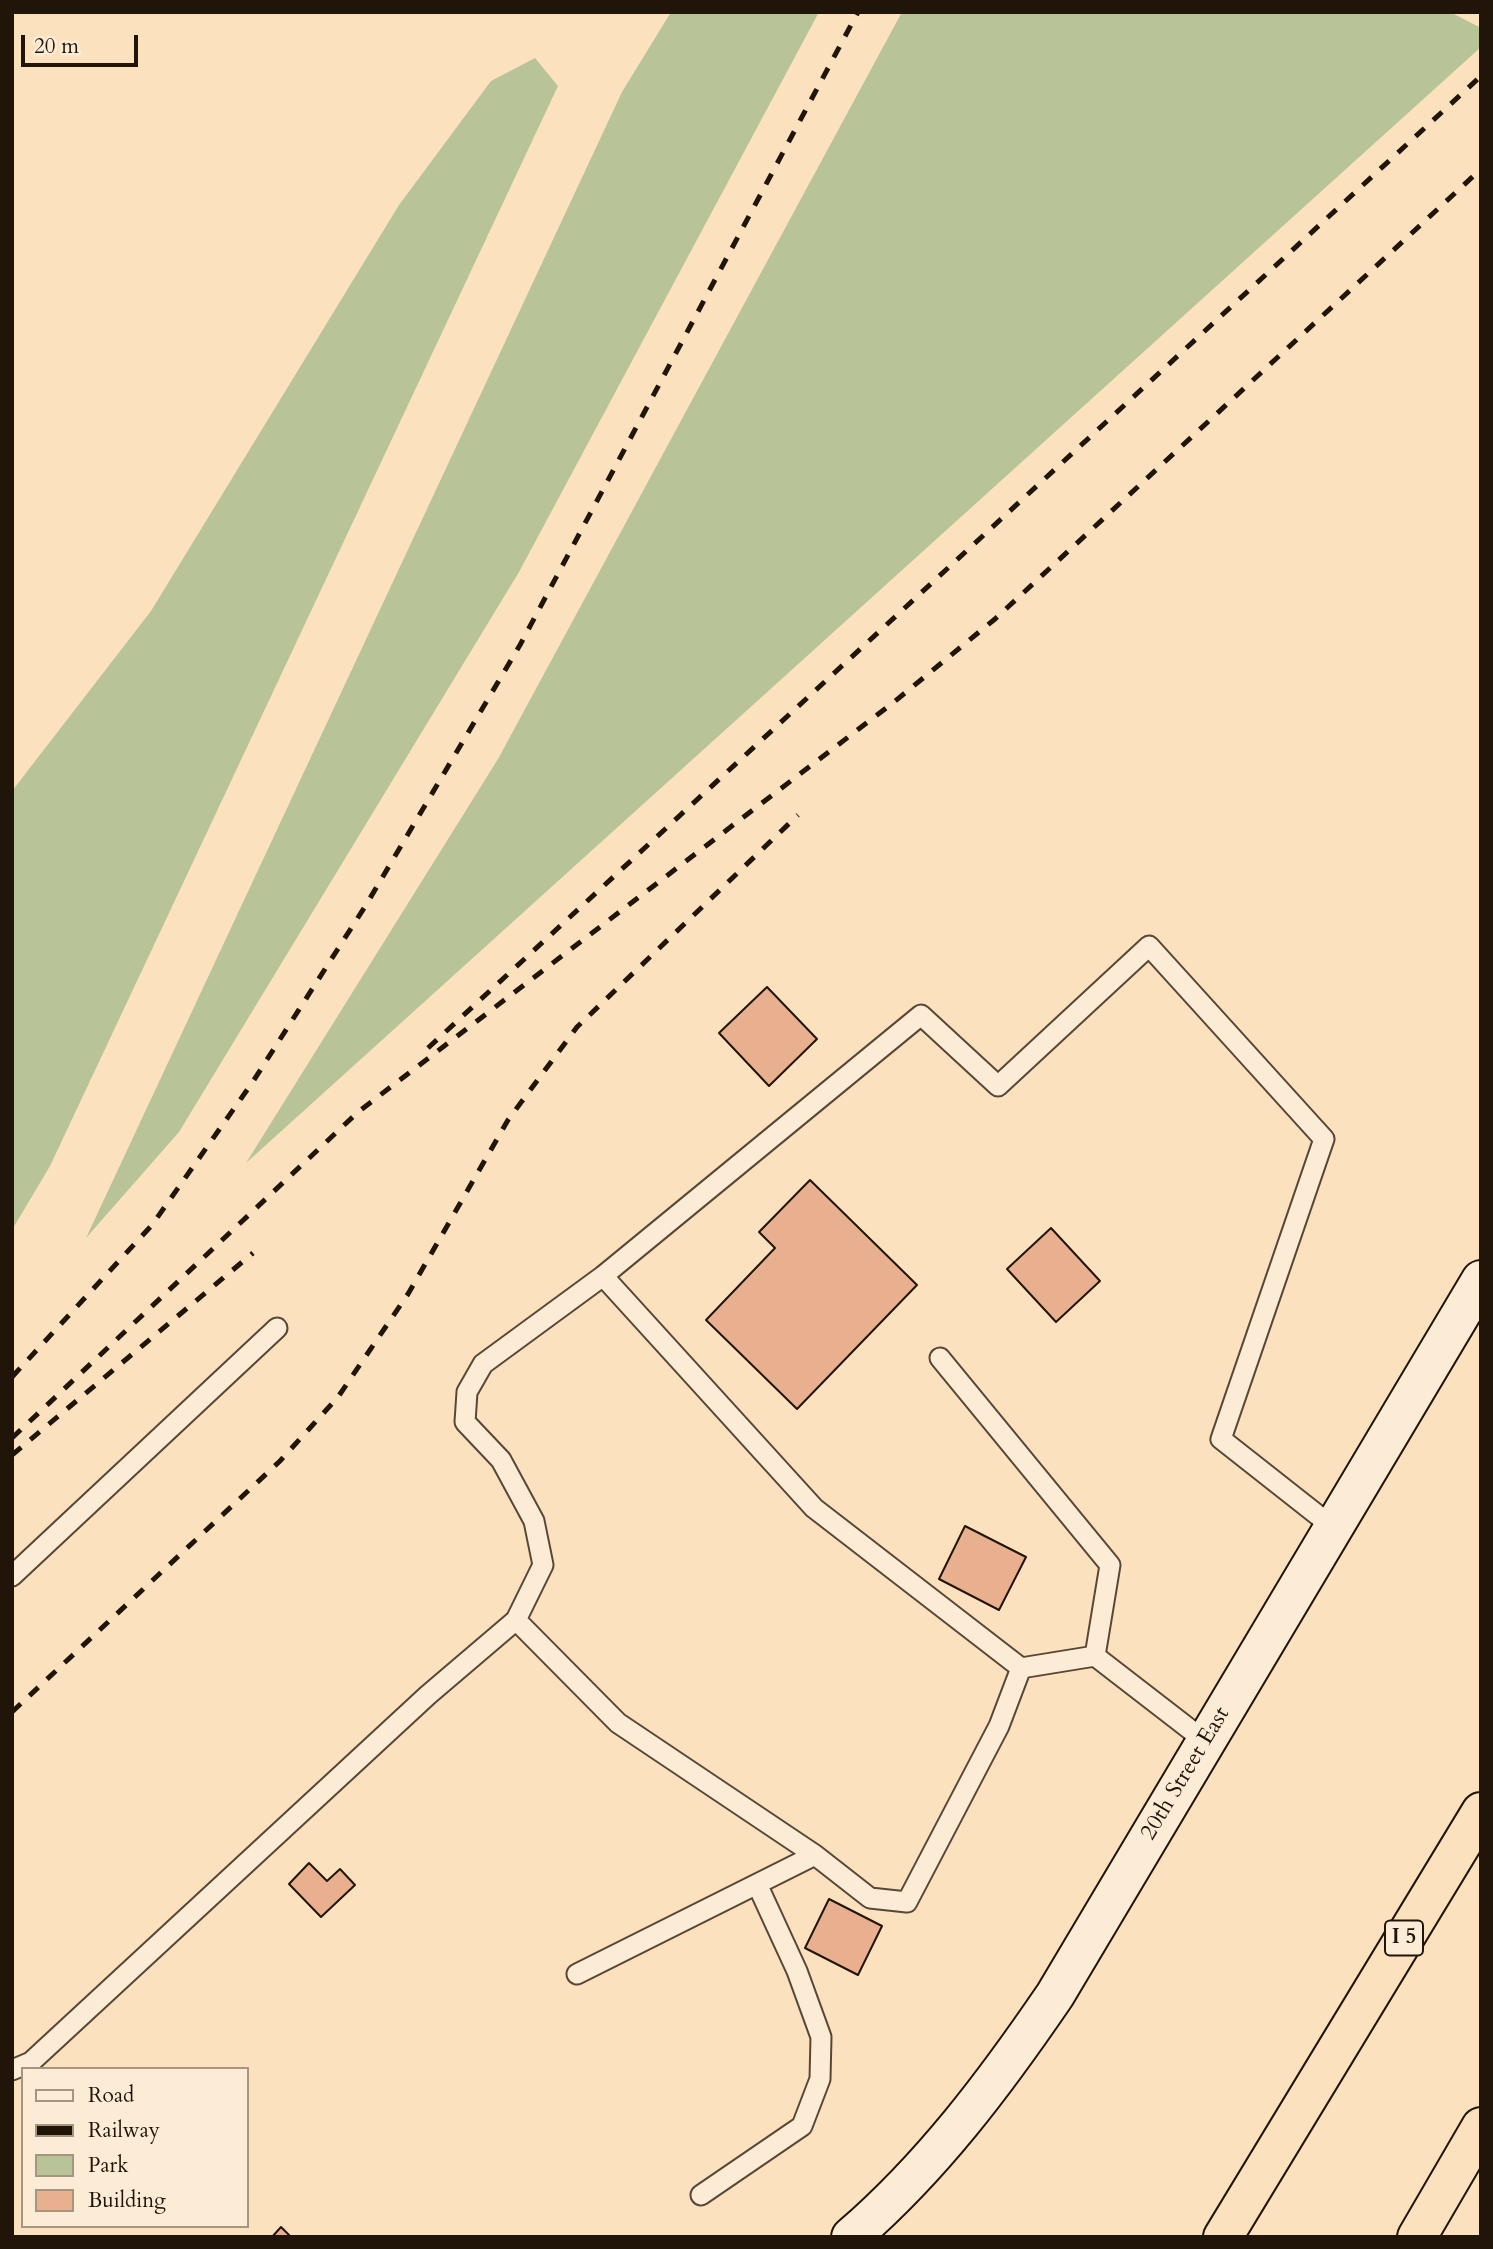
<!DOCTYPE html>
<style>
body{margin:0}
#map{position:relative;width:1493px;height:2249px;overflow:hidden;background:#fbe1be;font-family:Cardo,serif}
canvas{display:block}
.frame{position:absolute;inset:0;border:14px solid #211408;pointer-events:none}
.legend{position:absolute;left:21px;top:2067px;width:228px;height:161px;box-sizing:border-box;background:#fcecd5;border:2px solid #a49683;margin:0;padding:9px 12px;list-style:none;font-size:21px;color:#211408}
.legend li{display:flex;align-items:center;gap:14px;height:35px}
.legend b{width:35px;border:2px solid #a49683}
.scale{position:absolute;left:21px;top:35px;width:117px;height:32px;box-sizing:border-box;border:4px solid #211408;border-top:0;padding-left:9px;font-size:21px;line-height:24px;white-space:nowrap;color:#211408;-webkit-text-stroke:5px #fcecd5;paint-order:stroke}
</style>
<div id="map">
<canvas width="1493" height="2249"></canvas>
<div class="frame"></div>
<ul class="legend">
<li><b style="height:9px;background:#fcecd5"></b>Road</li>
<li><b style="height:9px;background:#211408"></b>Railway</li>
<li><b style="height:19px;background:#b8c497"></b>Park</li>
<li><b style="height:19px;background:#e8b08e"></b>Building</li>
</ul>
<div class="scale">20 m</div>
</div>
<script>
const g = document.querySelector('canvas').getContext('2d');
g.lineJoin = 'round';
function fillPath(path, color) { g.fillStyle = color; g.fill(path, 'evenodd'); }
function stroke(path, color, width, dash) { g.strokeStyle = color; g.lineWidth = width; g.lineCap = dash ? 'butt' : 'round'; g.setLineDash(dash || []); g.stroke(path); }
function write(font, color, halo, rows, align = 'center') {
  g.font = font + ' Cardo,serif'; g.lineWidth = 7; g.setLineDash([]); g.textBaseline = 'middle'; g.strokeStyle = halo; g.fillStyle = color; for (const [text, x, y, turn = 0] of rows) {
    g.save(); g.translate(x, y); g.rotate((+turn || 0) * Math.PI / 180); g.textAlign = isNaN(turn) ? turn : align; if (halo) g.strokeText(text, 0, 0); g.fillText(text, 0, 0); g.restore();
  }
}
const green = new Path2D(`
 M671 12H819L519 572 179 1132 86 1238 622 92Z
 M902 12H1450L1481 28V47L246 1163 498 759Z
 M535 58 558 86 50 1166 12 1230V791L151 611 399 205 491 81Z`);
const building = new Path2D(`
 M767 987 817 1039 769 1086 719 1033Z
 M810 1180 917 1285 797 1409 706 1320 775 1248 759 1232Z
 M1051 1228 1100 1281 1056 1322 1007 1269Z
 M965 1526 1026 1557 999 1610 939 1579Z
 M309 1863 327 1881 340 1869 355 1885 321 1917 289 1884Z
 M829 1899 882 1926 858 1975 805 1948Z
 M281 2227 291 2237H272Z`);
const lane = new Path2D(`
 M940 1358 1110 1565 1095 1656 1205 1741
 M12 1576 277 1328
 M516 1620 618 1723 815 1855
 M1021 1668 814 1508 603 1276 921 1015 998 1086 1149 946 1324 1139 1221 1439 1334 1528
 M577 1974 815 1855 870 1898 907 1902 999 1726 1021 1668 1095 1656
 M12 2070 31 2062 428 1695 516 1620 543 1565 534 1521 501 1460 465 1422 467 1392 483 1364 603 1276
 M701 2195 802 2126 820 2079 821 2037 797 1971 757 1884`);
const secondary = new Path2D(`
 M851 2237C932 2167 995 2083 1055 1995L1481 1280`);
const highway = new Path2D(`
 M1223 2237 1481 1812
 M1417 2237 1481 2127`);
const rail = new Path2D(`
 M428 1048 1481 76
 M12 1377 152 1225 252 1083 366 905 520 645 858 12
 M12 1438 358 1112 894 702 995 619 1481 169
 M12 1455 253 1253
 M12 1712 280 1461 338 1397 408 1294 508 1120 577 1027 798 815`);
const shields = [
 [1404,1938,38]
];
const shieldNames = [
 ["I 5",1404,1938]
];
const streetNames = [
 ["20th Street East",1186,1774,-59]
];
fillPath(green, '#b8c497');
fillPath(building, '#e8b08e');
stroke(building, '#211408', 2);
stroke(lane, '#584736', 23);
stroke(secondary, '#211408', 42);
stroke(highway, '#211408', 42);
stroke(lane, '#fcecd5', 19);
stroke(secondary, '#fcecd5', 38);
stroke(highway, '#fbe1be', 38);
stroke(rail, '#211408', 5, [12, 12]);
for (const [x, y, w] of shields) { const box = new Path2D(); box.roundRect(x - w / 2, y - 17.5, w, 35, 5); g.fillStyle = '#fcecd5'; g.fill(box); stroke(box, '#211408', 2); }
write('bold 21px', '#211408', null, shieldNames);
write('23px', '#211408', '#fcecd5', streetNames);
</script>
